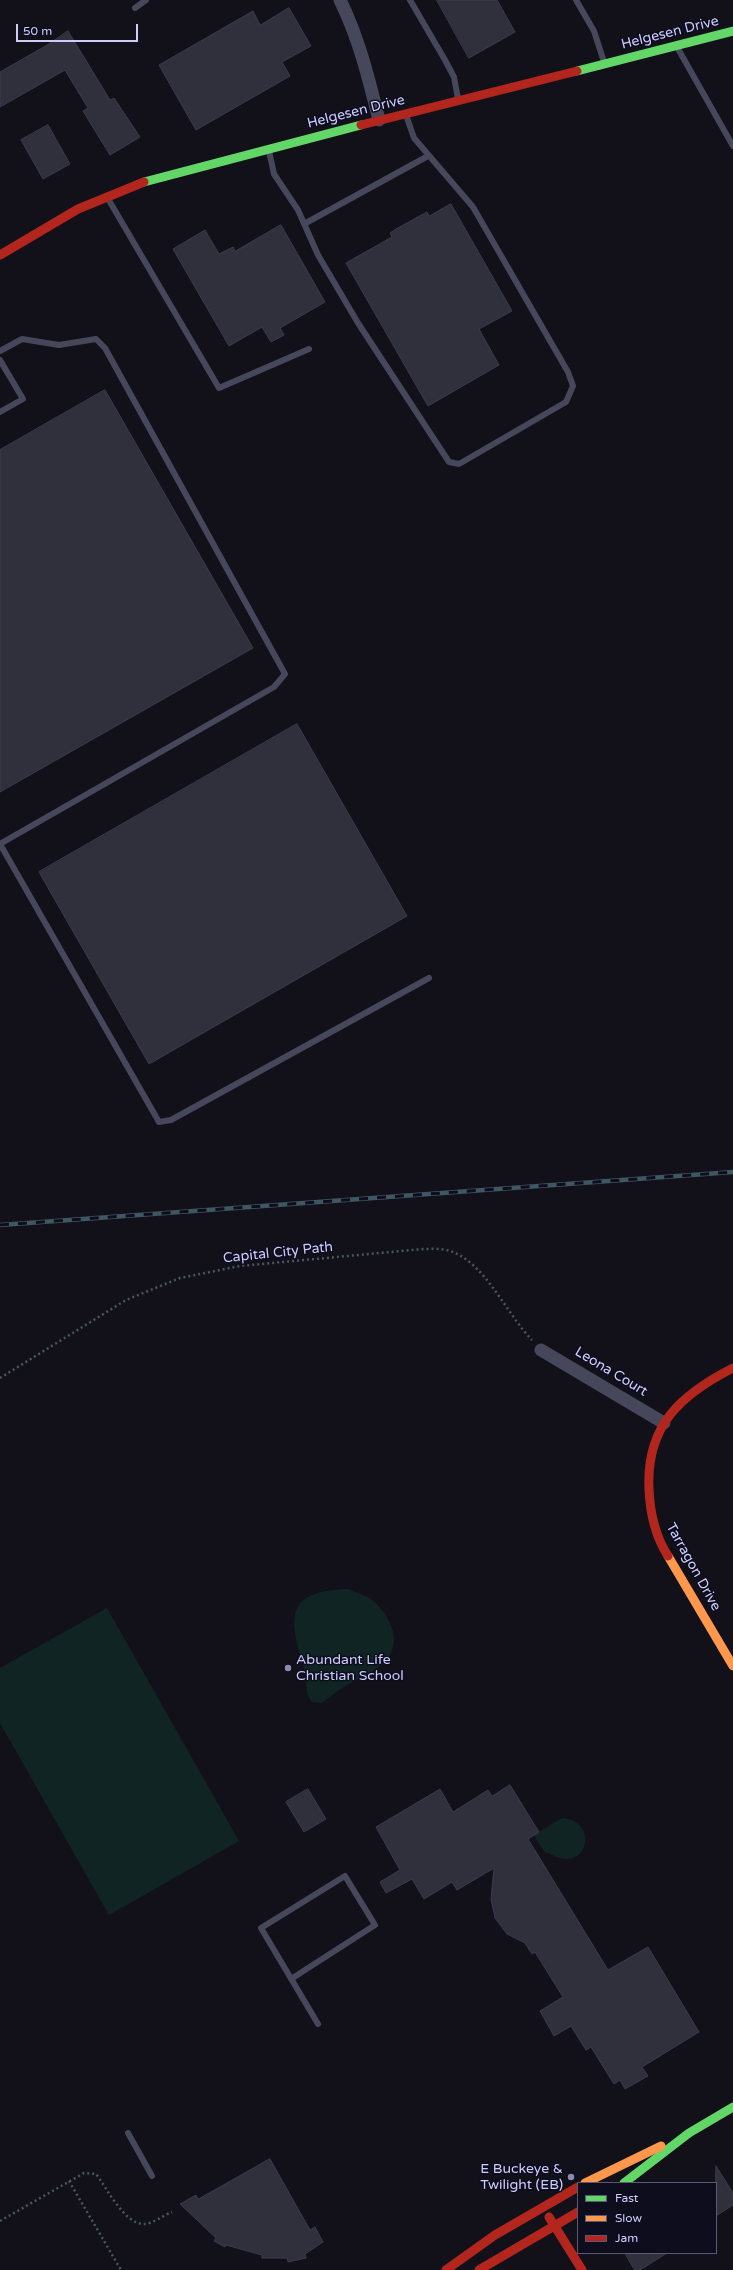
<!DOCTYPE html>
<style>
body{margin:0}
#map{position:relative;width:733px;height:2270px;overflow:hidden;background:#12111a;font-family:"Varela Round",sans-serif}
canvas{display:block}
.legend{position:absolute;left:577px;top:2182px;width:140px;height:72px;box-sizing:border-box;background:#0e0d1e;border:1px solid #5a5a77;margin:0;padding:5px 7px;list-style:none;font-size:12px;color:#cdcdfd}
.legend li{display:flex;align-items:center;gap:8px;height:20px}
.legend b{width:20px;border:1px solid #5a5a77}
.scale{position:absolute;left:16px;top:24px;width:122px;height:18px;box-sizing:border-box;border:2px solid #cdcdfd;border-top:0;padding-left:5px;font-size:12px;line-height:14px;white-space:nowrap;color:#cdcdfd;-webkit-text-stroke:3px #0e0d1e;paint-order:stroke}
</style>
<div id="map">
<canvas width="733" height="2270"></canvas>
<ul class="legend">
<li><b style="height:5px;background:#63d668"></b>Fast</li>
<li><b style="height:5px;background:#ff974d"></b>Slow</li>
<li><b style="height:5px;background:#b3261e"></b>Jam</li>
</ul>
<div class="scale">50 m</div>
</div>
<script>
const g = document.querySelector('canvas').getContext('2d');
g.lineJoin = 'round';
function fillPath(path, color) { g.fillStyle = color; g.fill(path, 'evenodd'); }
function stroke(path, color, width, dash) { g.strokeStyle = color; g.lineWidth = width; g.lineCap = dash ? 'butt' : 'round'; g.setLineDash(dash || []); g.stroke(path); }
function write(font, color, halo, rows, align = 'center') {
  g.font = font + ' "Varela Round",sans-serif'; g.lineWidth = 3; g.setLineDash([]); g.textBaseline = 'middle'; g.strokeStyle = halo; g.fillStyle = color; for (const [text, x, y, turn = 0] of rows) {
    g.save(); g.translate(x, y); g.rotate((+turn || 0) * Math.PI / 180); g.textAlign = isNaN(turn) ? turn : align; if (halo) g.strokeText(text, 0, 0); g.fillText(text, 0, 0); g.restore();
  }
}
const green = new Path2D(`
 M348 1589C354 1592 362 1594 368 1597 387 1610 405 1640 386 1660 374 1674 354 1680 339 1690 333 1694 328 1699 322 1703L312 1702C304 1692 308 1682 305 1670 290 1621 281 1591 348 1589Z
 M107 1608 239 1841 109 1915 0 1723V1668Z
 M562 1818C600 1821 588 1874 552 1855 549 1853 546 1853 544 1851 540 1846 537 1840 534 1835Z`);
const building = new Path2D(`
 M437 0H497L515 32 469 58Z
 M289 8 311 46 282 62 290 76 196 130 159 65 253 11 260 25Z
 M68 31 110 100 114 98 140 137 110 155 83 111 88 108 65 70 0 107V72L49 44Z
 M48 125 70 164 43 179 21 140Z
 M451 204 512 311 479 329 499 365 428 406 346 263 392 237 390 233 396 229 427 212 429 216Z
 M281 225 325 302 280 328 284 335 271 342 262 327 229 346 173 249 205 230 219 254 233 247 235 251Z
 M105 390 253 648 0 792V450Z
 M297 724 407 916 149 1064 39 872Z
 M510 1785 539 1832 528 1839 608 1970 648 1947 699 2032 642 2067 648 2076 625 2089 620 2080 614 2084 591 2047 586 2050 571 2026 554 2036 540 2011 563 1997 535 1952 532 1954 525 1943 507 1934 495 1918 491 1899 494 1868 457 1890 452 1882 424 1899 412 1879 386 1893 380 1882 400 1870 376 1827 440 1789 453 1812 488 1790 492 1796Z
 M308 1789 326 1819 304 1832 286 1802Z
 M270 2159 310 2230 315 2227 323 2242 305 2254 306 2258 288 2262 287 2258H262V2255L226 2245 225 2247 214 2241 216 2238 180 2204 196 2195 198 2199Z
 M716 2166 733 2193V2205L716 2216Z
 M625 2253H667L640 2270H635Z`);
const path = new Path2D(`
 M0 1378 126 1300 180 1278 240 1266 423 1249C432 1249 442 1248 450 1251 485 1262 507 1315 532 1340
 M69 2181 121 2270
 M0 2221 84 2173 96 2174C107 2188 124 2224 144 2224 152 2224 164 2215 172 2212`);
const lane = new Path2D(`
 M410 0 445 60 454 77 458 99
 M576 0 594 31 604 62
 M135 8 146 0
 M677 47 733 146
 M269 151 274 174 298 210 318 255 358 323 449 462 459 464 566 402 573 386 568 372 473 207 414 138 406 115
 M107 197 219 388 309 349
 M304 224 428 156
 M0 351 22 339 59 345 96 339 105 348 285 674 274 687 0 844 159 1122 171 1120 429 978
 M0 360 23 399 0 412
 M291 1979 375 1925 345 1876 261 1928 318 2024
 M128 2133 152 2176`);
const street = new Path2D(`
 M340 0C359 38 369 80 379 120
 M541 1350 664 1423`);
const fast = new Path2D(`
 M577 71 733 31
 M144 182 361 125
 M624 2183 689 2133 733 2107`);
const slow = new Path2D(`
 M668 1556 733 1666
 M585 2183 661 2146`);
const jam = new Path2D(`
 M361 125 577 71
 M0 255 78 209 144 182
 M668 1556C655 1536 650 1513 649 1489 646 1426 680 1395 733 1368
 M549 2217 582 2270
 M446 2270 495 2235 578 2187
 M479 2270 578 2212`);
const rail = new Path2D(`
 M0 1225 733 1172`);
const markers = [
 [288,1668,4,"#8c8bae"],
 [571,2177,4,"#8c8bae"]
];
const streetNames = [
 ["Helgesen Drive",670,33,-14],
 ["Helgesen Drive",356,112,-14],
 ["Capital City Path",278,1253,-6],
 ["Leona Court",611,1372,31],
 ["Tarragon Drive",693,1567,61]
];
const poiNames = [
 ["Abundant Life",296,1660],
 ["Christian School",296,1676],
 ["E Buckeye &",563,2169,"right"],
 ["Twilight (EB)",563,2185,"right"]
];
fillPath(green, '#102523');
fillPath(building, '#302f3c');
stroke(building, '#3c3b4e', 1);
stroke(path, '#485760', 2.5, [2, 3]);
stroke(lane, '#46475b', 6);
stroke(street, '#46475b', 13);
stroke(fast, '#63d668', 9);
stroke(slow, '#ff974d', 9);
stroke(jam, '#b3261e', 9);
stroke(rail, '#3f5761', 4.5);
stroke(rail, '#0e0d1e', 3, [9]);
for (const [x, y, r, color] of markers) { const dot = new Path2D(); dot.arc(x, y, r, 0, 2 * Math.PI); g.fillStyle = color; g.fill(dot); stroke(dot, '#0e0d1e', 1.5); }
write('14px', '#cdcdfd', '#0e0d1e', streetNames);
write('14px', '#cdcdfd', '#0e0d1e', poiNames, 'left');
</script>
